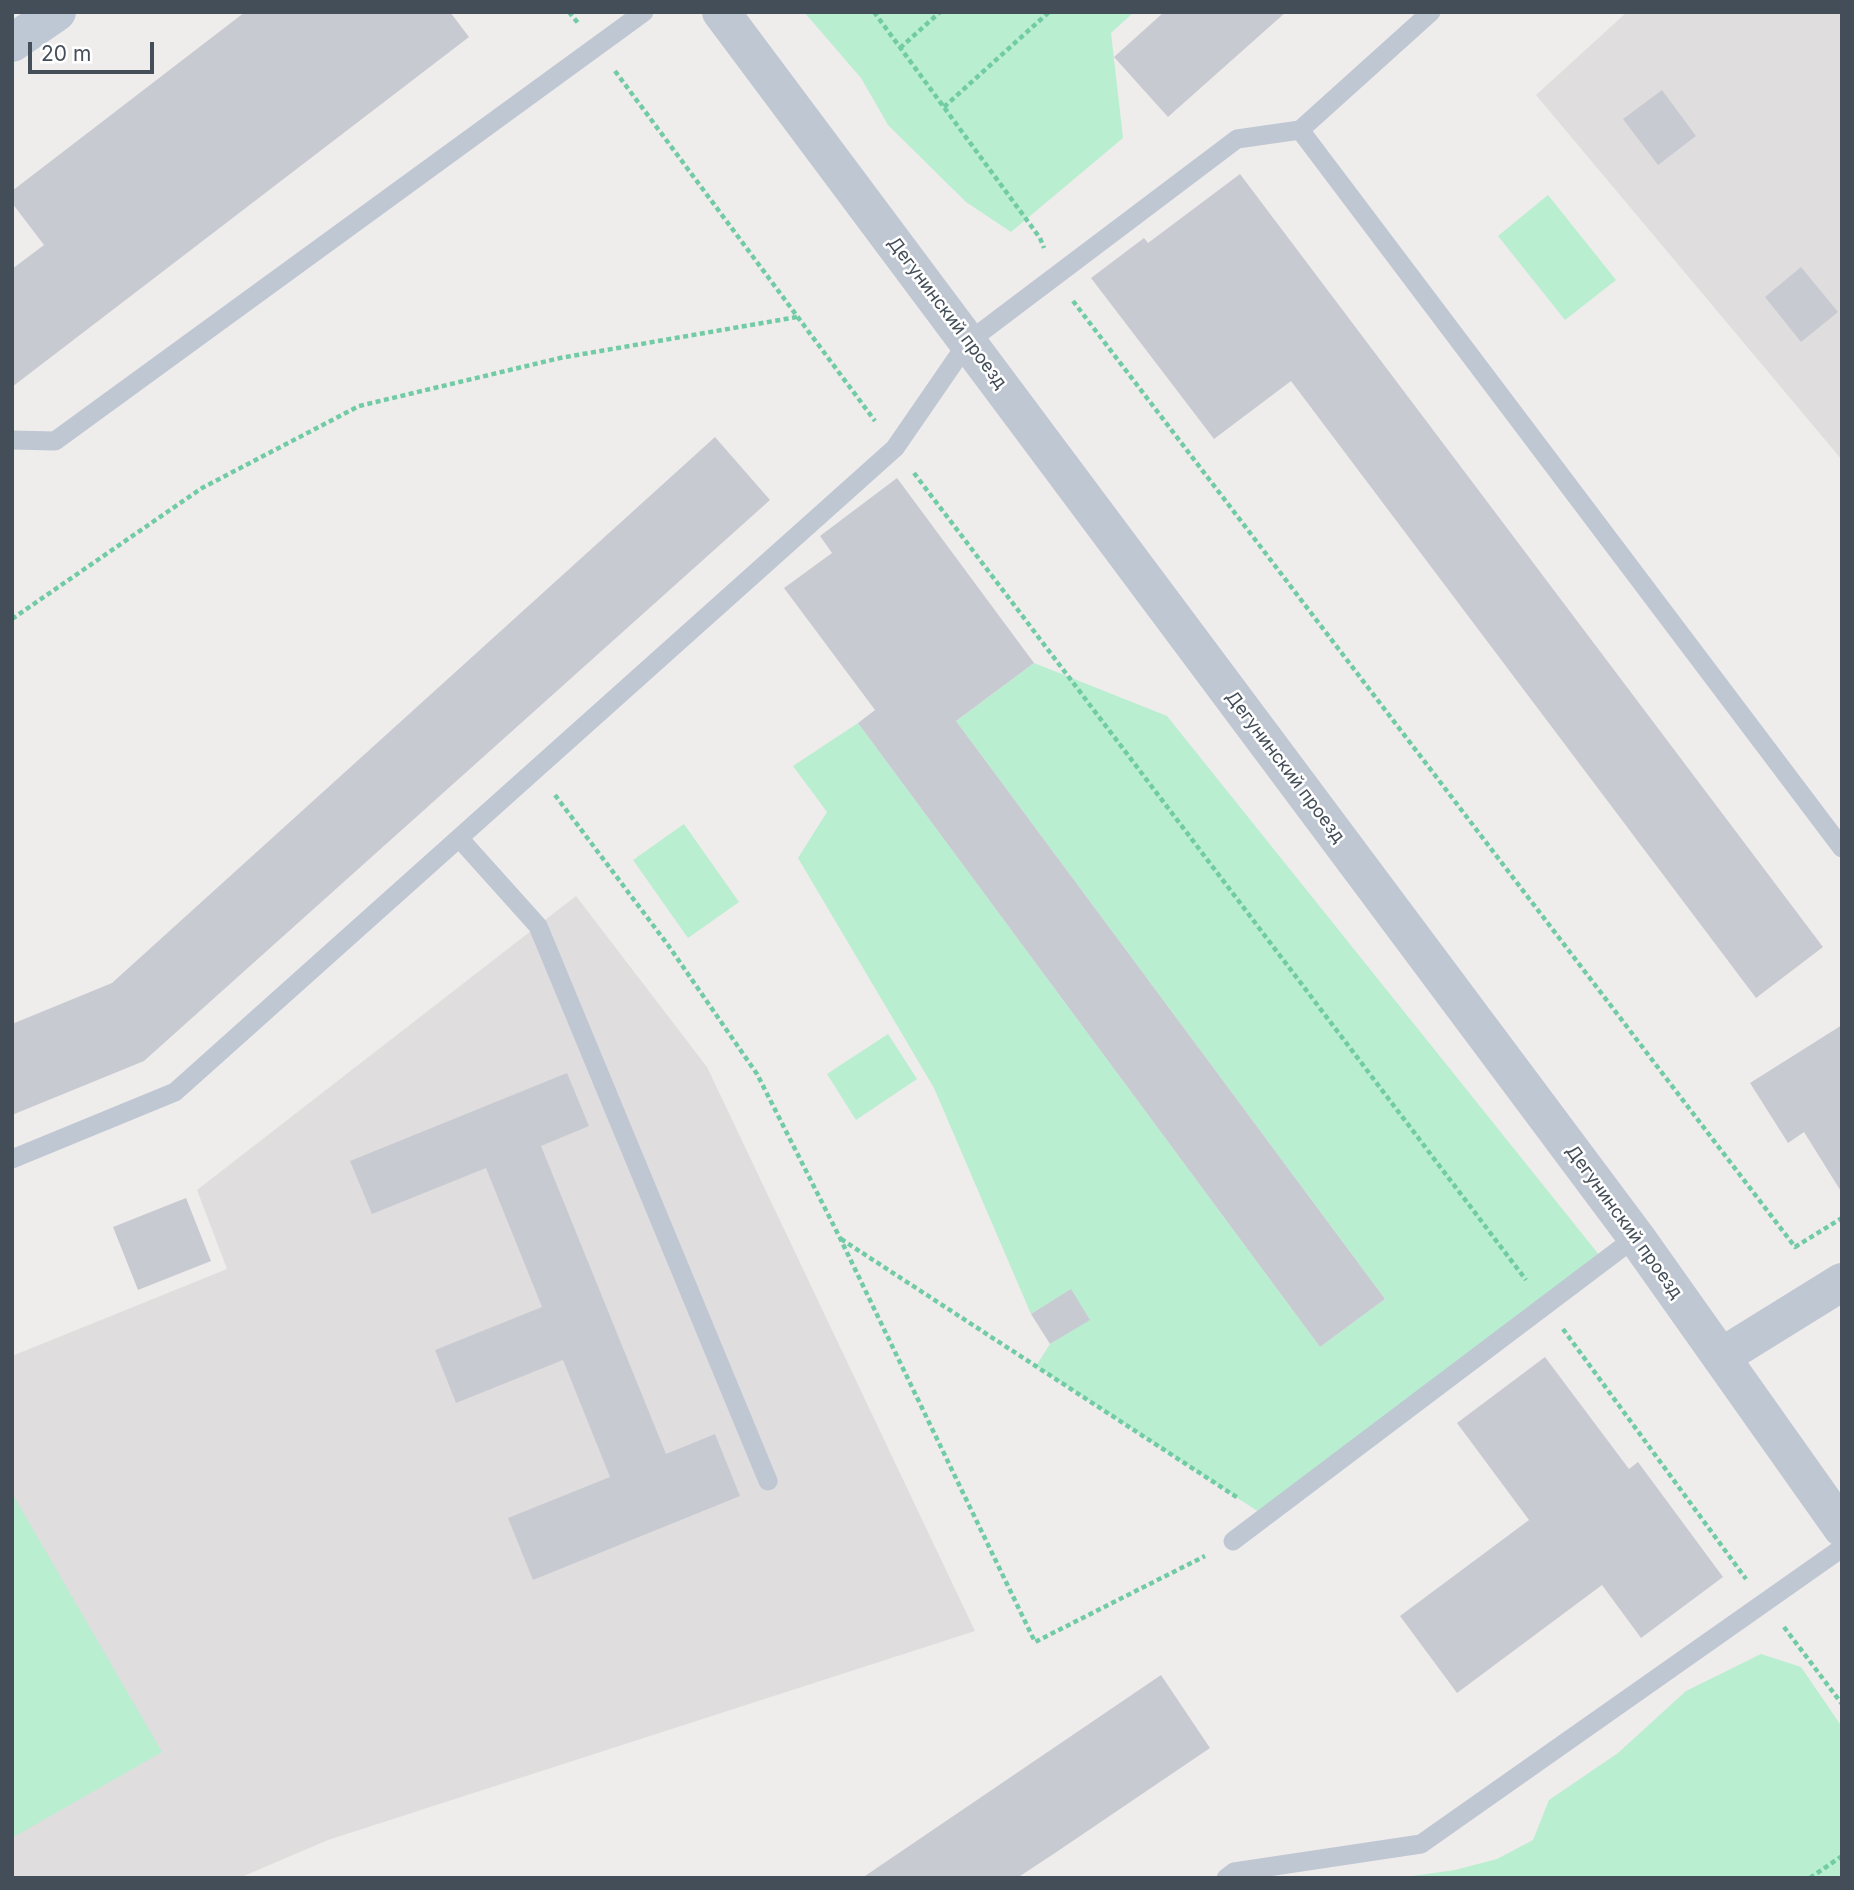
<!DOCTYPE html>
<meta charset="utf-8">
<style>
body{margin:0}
#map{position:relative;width:1854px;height:1890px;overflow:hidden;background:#efecec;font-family:Inter,sans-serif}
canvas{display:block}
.frame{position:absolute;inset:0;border:14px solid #444e59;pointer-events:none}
.scale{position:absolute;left:28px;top:42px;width:126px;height:32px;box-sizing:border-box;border:4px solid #444e59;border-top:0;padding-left:9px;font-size:21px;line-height:24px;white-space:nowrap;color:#444e59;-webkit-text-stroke:5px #fff;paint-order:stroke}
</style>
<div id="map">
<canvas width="1854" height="1890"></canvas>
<div class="frame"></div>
<div class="scale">20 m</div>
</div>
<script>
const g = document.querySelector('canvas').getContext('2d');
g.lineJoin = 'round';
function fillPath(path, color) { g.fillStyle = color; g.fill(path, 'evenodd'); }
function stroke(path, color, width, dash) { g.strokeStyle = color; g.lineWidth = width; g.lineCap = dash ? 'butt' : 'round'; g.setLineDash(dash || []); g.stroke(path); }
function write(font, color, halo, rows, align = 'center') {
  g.font = font + ' Inter,sans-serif'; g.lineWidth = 5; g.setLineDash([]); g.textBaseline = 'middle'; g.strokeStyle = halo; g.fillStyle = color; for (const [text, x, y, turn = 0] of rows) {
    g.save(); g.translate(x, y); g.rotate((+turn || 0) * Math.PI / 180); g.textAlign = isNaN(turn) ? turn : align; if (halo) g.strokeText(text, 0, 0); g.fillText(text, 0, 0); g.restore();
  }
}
const education = new Path2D(`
 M1627 12H1842V460L1536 95Z
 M576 896 707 1067 975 1631 328 1840 239 1878H12V1356L227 1269 197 1190Z`);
const green = new Path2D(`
 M804 12H1134L1111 33 1123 138 1011 232 966 202 888 125 861 78Z
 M1548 195 1616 280 1565 320 1498 236Z
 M1034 663 1167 716 1604 1261 1265 1516 1036 1366 1050 1344 1089 1320 1071 1290 1031 1314 934 1088 798 858 827 812 793 766 858 723 1320 1347 1385 1299 956 721Z
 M684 824 739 902 688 938 633 860Z
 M888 1034 917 1079 856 1120 827 1074Z
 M12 1493 162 1752 12 1838Z
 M1761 1654 1801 1667 1842 1727V1878H1398L1455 1870 1497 1859 1533 1840 1549 1800 1618 1753 1686 1691Z`);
const building = new Path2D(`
 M245 12H450L469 37 12 387V269L44 245 12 203V191Z
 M1164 12H1286L1168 117 1114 57Z
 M1662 90 1696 136 1658 165 1623 119Z
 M1240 174 1823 947 1756 998 1291 381 1214 439 1091 278 1144 238 1148 243Z
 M1801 267 1838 312 1801 342 1765 297Z
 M715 437 770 500 144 1061 12 1115V1024L112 983Z
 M897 478 1034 663 956 721 1385 1299 1320 1347 858 723 875 710 784 588 832 553 820 536Z
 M1842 1025V1193L1804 1132 1788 1143 1750 1083Z
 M567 1073 589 1126 541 1146 666 1454 715 1434 740 1496 533 1580 508 1518 610 1477 563 1360 456 1403 435 1350 542 1307 486 1168 372 1214 350 1161Z
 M186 1198 211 1261 138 1290 113 1227Z
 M1071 1289 1090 1320 1050 1344 1031 1314Z
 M1545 1357 1629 1469 1638 1462 1723 1577 1641 1638 1602 1585 1457 1693 1400 1616 1529 1520 1457 1423Z
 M1161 1675 1210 1748 1055 1853 1017 1878H862Z`);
const path = new Path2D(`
 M569 12 578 23
 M874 12 1040 238 1044 248
 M900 48 940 12
 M615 71 875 421
 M944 107 1049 12
 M1073 301 1795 1247 1842 1218
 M914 473 1526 1280
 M12 619 202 488 359 406 560 358 797 317
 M555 795 668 945 757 1074 840 1238 1035 1642 1205 1556
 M841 1239 1238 1498
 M1563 1329 1746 1579
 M1784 1627 1842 1704
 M1810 1878 1842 1856`);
const lane = new Path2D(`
 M1300 130 1842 848
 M12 440 55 441 644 12
 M459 838 538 926 768 1481
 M12 1159 175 1092 895 448 968 342 1237 139 1300 130 1431 12
 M1233 1541 1636 1237
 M1226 1878 1234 1872 1421 1844 1842 1548`);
const street = new Path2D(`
 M721 12 1636 1237 1842 1528
 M1721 1357 1842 1282`);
const secondary = new Path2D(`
 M12 43 57 12`);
const streetNames = [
 ["Дегунинский проезд",947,313,53],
 ["Дегунинский проезд",1285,767,53],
 ["Дегунинский проезд",1624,1222,54]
];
fillPath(education, '#e0ddde');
fillPath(green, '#b9eed0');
fillPath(building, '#c8cad2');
stroke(path, '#71cba4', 4.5, [5, 3.5]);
stroke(lane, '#bfc7d2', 19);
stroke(street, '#bfc7d2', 38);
stroke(secondary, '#bec8d5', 38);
write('18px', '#444e59', '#fff', streetNames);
</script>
